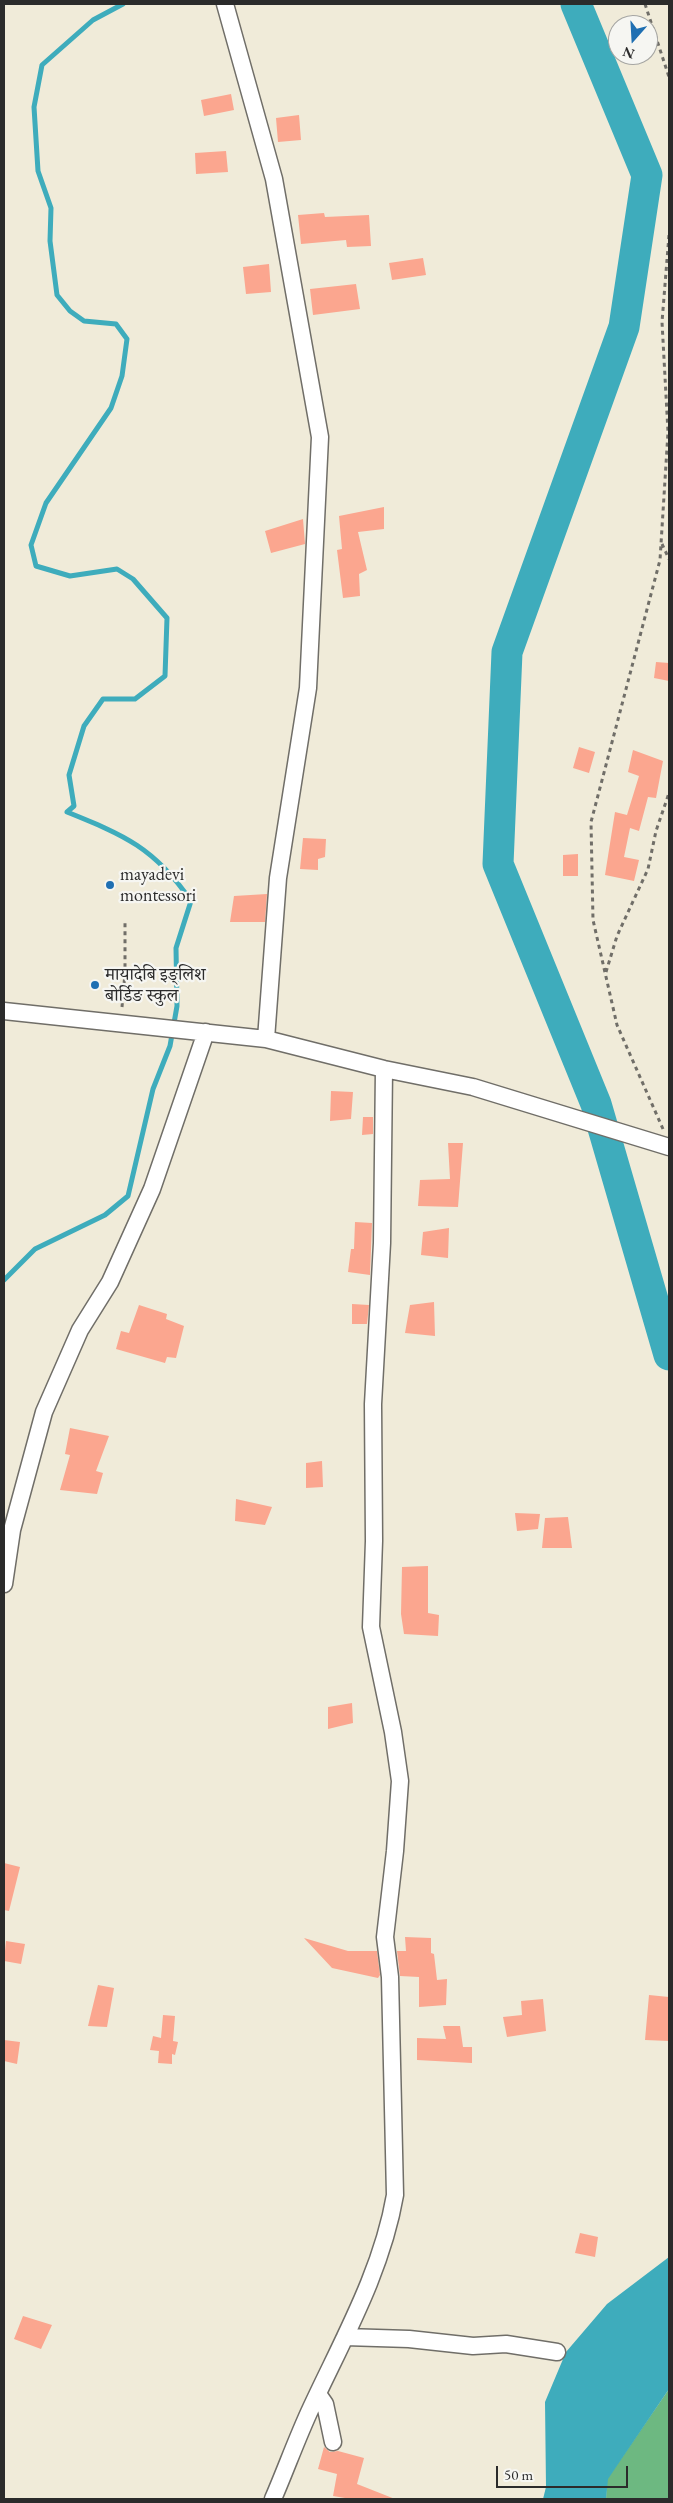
<!DOCTYPE html>
<meta charset="utf-8">
<style>
body{margin:0}
#map{position:relative;width:673px;height:2503px;overflow:hidden;background:#f0ebd9;font-family:"EB Garamond",serif}
canvas{display:block}
.frame{position:absolute;inset:0;border:5px solid #2b2b2b;pointer-events:none}
.north{position:absolute;left:608px;top:15px;width:50px;height:50px;box-sizing:border-box;background:#f6f6f2;border:1px solid #a5a5a2;border-radius:50%;rotate:199deg;font-size:14px;font-weight:700;line-height:20px;text-align:center;color:#2b2b2b}
.north::after{content:'';display:block;margin:auto;width:18px;height:22px;background:#1f6fb2;clip-path:polygon(50% 0,100% 100%,50% 72%,0 100%)}
.scale{position:absolute;left:496px;top:2466px;width:132px;height:22px;box-sizing:border-box;border:2px solid #2b2b2b;border-top:0;padding-left:6px;font-size:15px;line-height:18px;white-space:nowrap;color:#2b2b2b;-webkit-text-stroke:4px #f6f6f2;paint-order:stroke}
</style>
<div id="map">
<canvas width="673" height="2503"></canvas>
<div class="frame"></div>
<div class="north">N</div>
<div class="scale">50 m</div>
</div>
<script>
const g = document.querySelector('canvas').getContext('2d');
g.lineJoin = 'round';
function fillPath(path, color) { g.fillStyle = color; g.fill(path, 'evenodd'); }
function stroke(path, color, width, dash) { g.strokeStyle = color; g.lineWidth = width; g.lineCap = dash ? 'butt' : 'round'; g.setLineDash(dash || []); g.stroke(path); }
function write(font, color, halo, rows, align = 'center') {
  g.font = font + ' "EB Garamond","Noto Serif Devanagari",serif'; g.lineWidth = 4.5; g.setLineDash([]); g.textBaseline = 'middle'; g.strokeStyle = halo; g.fillStyle = color; for (const [text, x, y, turn = 0] of rows) {
    g.save(); g.translate(x, y); g.rotate((+turn || 0) * Math.PI / 180); g.textAlign = isNaN(turn) ? turn : align; if (halo) g.strokeText(text, 0, 0); g.fillText(text, 0, 0); g.restore();
  }
}
const forest = new Path2D(`
 M669 2389V2499H606L607 2479Z`);
const water = new Path2D(`
 M669 2257V2389L608 2479 606 2499H543L546 2487 545 2402 566 2352 607 2304Z`);
const stream = new Path2D(`
 M4 1280 35 1249 105 1215 128 1196 153 1089 170 1046 177 1006 176 948 191 901C155 848 124 835 67 812L74 806 69 775 84 726 103 699H135L165 676 167 618 133 579 117 569 70 576 36 566 31 545 46 503 111 408 122 376 127 339 116 324 84 321 70 311 57 295 50 241 51 208 38 171 34 107 42 65 93 20 123 4`);
const river = new Path2D(`
 M576 4 647 175 624 327 507 652 498 864 596 1104 669 1355`);
const building = new Path2D(`
 M231 94 234 110 204 116 201 100Z
 M299 115 301 140 278 142 276 118Z
 M226 151 228 172 196 174 195 153Z
 M324 213 325 217 369 215 371 246 347 247 346 240 301 244 298 215Z
 M423 258 426 275 392 280 389 263Z
 M269 264 271 292 246 294 243 267Z
 M356 284 360 309 313 315 310 289Z
 M384 507V529L358 532 367 570 359 574 360 596 343 598 337 550 342 549 339 516Z
 M303 519 305 544 271 553 265 531Z
 M656 662 669 663V681L654 678Z
 M579 747 595 752 589 773 573 768Z
 M633 750 663 761 656 798 648 797 639 831 630 828 624 857 639 860 634 881 605 875 615 812 627 815 639 776 628 772Z
 M303 838 326 839 325 857 318 859V870L300 869Z
 M578 854V876H563V855Z
 M267 894 265 922H230L234 896Z
 M331 1091 353 1092 351 1119 330 1121Z
 M363 1117H373V1134L362 1135Z
 M448 1143H463L458 1207 418 1206 420 1180 450 1179Z
 M355 1222 372 1223 370 1275 348 1272 351 1249H354Z
 M449 1228 448 1258 421 1255 423 1232Z
 M434 1302 435 1336 405 1333 410 1305Z
 M352 1304 369 1305 367 1324H352Z
 M139 1305 167 1314 166 1319 184 1326 176 1358 167 1357 165 1363 116 1349 121 1331 129 1333Z
 M70 1428 109 1436 96 1471 103 1473 97 1494 60 1490 70 1455 65 1454Z
 M322 1461 323 1487 306 1488V1463Z
 M236 1499 272 1507 265 1525 235 1521Z
 M515 1513 540 1514 538 1529 517 1531Z
 M568 1517 572 1548H542L545 1518Z
 M428 1566V1613L439 1615 438 1636 404 1634 401 1614 402 1567Z
 M352 1703 353 1723 328 1729V1707Z
 M4 1863 20 1867 9 1911 4 1910Z
 M405 1937 431 1938V1953L434 1954 437 1980 447 1979 446 2005 419 2007V1977L400 1976 397 1951H406Z
 M304 1938 348 1951H377L380 1975 378 1978 332 1968Z
 M6 1941 25 1944 21 1964 4 1961Z
 M98 1985 114 1988 107 2027 88 2026Z
 M649 1995 669 1997V2041L645 2040Z
 M543 1999 546 2031 507 2037 503 2017 522 2015 521 2001Z
 M163 2015 175 2016 173 2041 178 2042 175 2055 172 2054V2064L158 2063 159 2051 150 2050 153 2036 161 2038Z
 M443 2026H460L463 2047H472V2063L417 2060V2038L446 2039Z
 M4 2040 20 2042 17 2064 4 2061Z
 M580 2233 598 2237 595 2257 575 2253Z
 M23 2316 52 2325 41 2349 14 2339Z
 M324 2447 330 2452 338 2451 364 2458 357 2484 395 2499H351L333 2496 337 2474 318 2469Z`);
const path = new Path2D(`
 M645 4 669 77
 M662 544 669 559
 M606 972 617 936 648 869 656 831 669 793
 M122 1007 125 973V923
 M663 1129 617 1025 593 920 591 822 660 560 668 432 662 322 669 235`);
const minor = new Path2D(`
 M225 4 274 179 320 437 308 688 278 878 266 1039
 M4 1011 266 1039 384 1069 473 1087 669 1147
 M4 1584 12 1530 44 1412 80 1330 110 1282 152 1189 206 1032
 M345 2337 409 2339 473 2346 506 2344 557 2352
 M318 2394 325 2404 333 2442
 M273 2499C286 2469 297 2438 311 2408 343 2339 382 2271 395 2195L390 1977 385 1937 395 1851 400 1781 393 1732 371 1627 374 1541 373 1404 382 1243 384 1069`);
const markers = [
 [110,885,5,"#1f6fb2"],
 [95,985,5,"#1f6fb2"]
];
const poiNames = [
 ["mayadevi",120,875],
 ["montessori",120,896],
 ["मायादेबि इङ्लिश",105,975],
 ["बोर्डिङ स्कुल",105,996]
];
fillPath(forest, '#6db881');
fillPath(water, '#3eacbc');
stroke(stream, '#3eacbc', 5);
stroke(river, '#3eacbc', 31);
fillPath(building, '#fba68f');
stroke(minor, '#706e68', 19);
stroke(path, '#706e68', 3, [4, 4]);
stroke(minor, '#fff', 16);
for (const [x, y, r, color] of markers) { const dot = new Path2D(); dot.arc(x, y, r, 0, 2 * Math.PI); g.fillStyle = color; g.fill(dot); stroke(dot, '#f6f6f2', 2); }
write('18px', '#2b2b2b', '#f6f6f2', poiNames, 'left');
</script>
